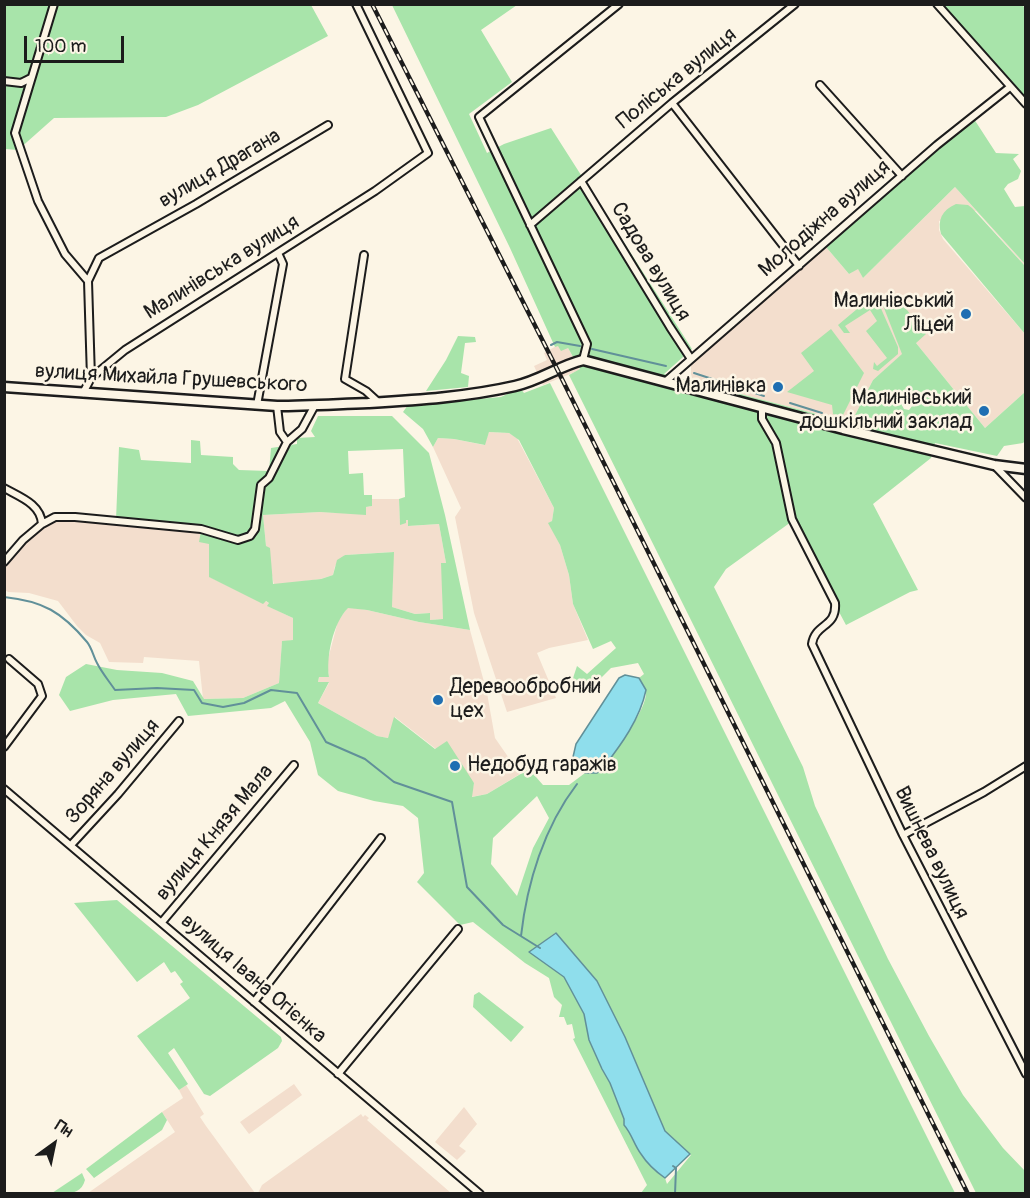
<!DOCTYPE html>
<meta charset="utf-8">
<style>
body{margin:0}
#map{position:relative;width:1030px;height:1198px;overflow:hidden;background:#fcf5e5;font-family:Pangolin,sans-serif}
canvas{display:block}
.frame{position:absolute;inset:0;border:6px solid #1c1c1c;pointer-events:none}
.north{position:absolute;left:24px;top:1114px;width:60px;height:60px;-webkit-text-stroke:4px #fcf5e5;paint-order:stroke;rotate:33deg;font-size:16px;font-weight:700;line-height:24px;text-align:center;color:#1c1c1c}
.north::after{content:'';display:block;margin:auto;width:21px;height:27px;background:#1c1c1c;clip-path:polygon(50% 0,100% 100%,50% 72%,0 100%)}
.scale{position:absolute;left:24px;top:36px;width:100px;height:27px;box-sizing:border-box;border:3px solid #1c1c1c;border-top:0;padding-left:8px;font-size:18px;line-height:21px;white-space:nowrap;color:#1c1c1c;-webkit-text-stroke:4px #fcf5e5;paint-order:stroke}
</style>
<div id="map">
<canvas width="1030" height="1198"></canvas>
<div class="frame"></div>
<div class="north">Пн</div>
<div class="scale">100 m</div>
</div>
<script>
const g = document.querySelector('canvas').getContext('2d');
g.lineJoin = 'round';
function fillPath(path, color) { g.fillStyle = color; g.fill(path, 'evenodd'); }
function stroke(path, color, width, dash) { g.strokeStyle = color; g.lineWidth = width; g.lineCap = dash ? 'butt' : 'round'; g.setLineDash(dash || []); g.stroke(path); }
function write(font, color, halo, rows, align = 'center') {
  g.font = font + ' Pangolin,sans-serif'; g.lineWidth = 5; g.setLineDash([]); g.textBaseline = 'middle'; g.strokeStyle = halo; g.fillStyle = color; for (const [text, x, y, turn = 0] of rows) {
    g.save(); g.translate(x, y); g.rotate((+turn || 0) * Math.PI / 180); g.textAlign = isNaN(turn) ? turn : align; if (halo) g.strokeText(text, 0, 0); g.fillText(text, 0, 0); g.restore();
  }
}
const built = new Path2D(`
 M955 187 1025 264V266L976 211 939 221V230L943 239 1025 334V392L985 428 916 343 899 294 883 303 903 354 873 380 851 423 691 381V364L826 247 849 274 858 268 863 278Z
 M558 345 568 348 580 370 543 385 534 366 547 360 544 353Z
 M489 432 509 433 517 438 554 508 552 521 549 523 560 545 569 575 573 604 588 640 549 648 537 653 556 698 507 712 474 613 455 517 461 508 433 447 438 438 454 439 484 445Z
 M372 499H399L400 524 406 520H408L409 526 439 524 446 563H442L443 619 430 620 429 613 415 614 392 607 393 552 345 555 335 566 333 575 321 579 274 585 266 546 263 515 320 512 366 514V507L372 506Z
 M70 519 201 530 209 543 210 577 263 603 265 601 269 603 268 606 293 618V640L282 642 279 683 243 698 203 699 199 661 144 657 143 663 109 662 100 643 86 635 77 626 58 601 29 593 8 592 5 590 4 567 24 543 52 520Z
 M348 607 367 610 419 622 470 630 487 693 495 738 520 774 487 794 471 797 474 783 436 749 395 717 388 738 377 736 318 703 329 683 318 682 319 677H329L327 663 338 621Z
 M294 1084 302 1095 249 1134 240 1122Z
 M186 1085 204 1114 200 1117 206 1126 255 1193H88L175 1132 162 1112 183 1098 179 1090Z
 M464 1107 477 1124 459 1146 466 1151 457 1160 435 1142Z
 M361 1114 363 1117 365 1115 369 1118 367 1120 451 1193H258L262 1185Z`);
const green = new Path2D(`
 M5 5H311L328 36 198 105 166 117 54 118 18 150 5 149Z
 M392 5H517L481 30 512 82 469 114 487 153 504 144 551 128 692 349 664 374 851 423 873 380 902 354 882 303 899 293C901 307 918 322 926 334L916 343 985 428 1025 392V441L1023 443 1004 446 997 456 935 443 931 458 873 504 918 590 910 592 846 625 791 522 726 569 714 587 803 767 815 806 888 959 929 1036 963 1095 1003 1148 1025 1171V1193H976L569 375 580 369 568 348 561 351 558 346 555 347 510 248ZM906 393 911 394C915 400 914 405 909 410L904 409 899 400Z
 M940 5H1022L1026 9 1025 99Z
 M974 119 996 153 1019 154 1013 159 1021 171 1018 179 1008 184 1004 189 1015 207 1025 206V264L955 187 863 278 858 269 849 274 826 247Z
 M956 204 968 205 972 208 1025 266V334L941 234C937 220 942 210 956 204Z
 M875 302 879 304 898 347V354L878 371 873 369 874 362 877 366 887 358 866 331 877 321 870 310 845 326 850 333H844L838 325 863 304Z
 M831 329 864 373 842 417 833 414 832 405 787 392 814 371 801 353Z
 M458 336 475 337 476 342 465 343 461 373 469 376 468 387 426 391 446 360Z
 M550 383 955 1193H641L647 1185 573 1039 575 1038 572 1024 567 1025 564 1017H559L562 1005 554 997 549 978 525 963 473 922 460 925 417 882 424 873 418 818 403 806 374 801 338 791 318 775 310 742 285 701 271 708 188 716 176 694 113 700 70 711 59 695 66 677 86 664 117 670 162 673 193 681 204 699 243 698 279 683 282 641 293 640V618L267 606 269 603 266 601 263 604 209 577V544L199 542 201 531 70 519 52 520 36 527 45 517 53 514 116 520 119 447 139 450 141 460 191 463V440L200 441 201 455 233 457V464L239 470 269 471 271 448 297 444V438L315 437 311 431 318 416H392L429 453 445 515 470 630 419 622 367 610 348 608C333 623 326 657 329 677H319L318 682H329L318 703 377 736 388 738 394 717 435 749 447 741 474 783 472 797 487 794 529 769 543 785H569L585 773H597C610 759 648 710 646 691 645 687 641 681 639 678L644 674 638 663 611 668 585 694 573 678 577 666 587 674 616 648 611 641 593 649 573 604 569 575 560 545 548 523 552 521 554 508 519 440 509 433 489 432 485 445 454 439 438 438 433 447 423 429 403 412 408 405 501 397 520 388 524 393ZM403 449 405 497 399 499 400 525 406 523V520H408V526L439 524 446 563H441L443 619 430 620V613L415 614 392 607 394 552 345 555 337 560 333 575 321 579 273 584 270 548 266 546 263 515 320 512 366 515V507L372 506V495H364L363 473 349 474 348 451ZM537 796 549 818 533 848 517 896 491 864 493 838ZM555 933 597 981 625 1037 665 1131 691 1155 667 1184 665 1178C655 1171 648 1165 641 1154 634 1145 632 1134 624 1125V1119L610 1083 602 1069 589 1040 584 1014 564 977 530 952Z
 M117 900 281 1037 282 1041 278 1048 210 1096 204 1094 174 1048 168 1053 188 1084 179 1090 137 1036 190 998 180 984 183 982 175 971 171 973 164 962 137 982 74 903Z
 M479 992 524 1027 511 1042 473 1007 474 995Z
 M162 1112 167 1120 162 1130 94 1178 86 1169Z
 M82 1173 85 1180C81 1196 65 1194 52 1193Z`);
const water = new Path2D(`
 M625 675 639 678 646 690C640 719 621 745 603 768L597 773H585L573 757 576 744 619 678Z
 M556 933 597 981 625 1037 665 1131 690 1154 665 1178C655 1171 648 1165 641 1154 634 1145 632 1134 624 1125V1119L610 1083 602 1069 589 1040 584 1014 564 977 529 952Z`);
const stream = new Path2D(`
 M551 345 557 342 580 346
 M592 349 666 366
 M694 373 764 396
 M790 403 822 413
 M4 597C43 601 62 612 87 642 92 648 93 656 97 663 102 673 109 681 115 690L157 688 194 690 202 703 223 707 244 703 271 690 297 693 326 742 365 759 394 782 452 802 467 887 503 925 540 948
 M521 936C527 883 544 827 577 784
 M673 1166 676 1168 675 1194`);
const street = new Path2D(`
 M54 4 15 133 38 201 65 254 88 281
 M937 4 1026 104
 M4 81 21 83 31 78
 M820 85 902 176
 M672 103 799 266
 M581 181 670 327 691 359
 M530 225 672 103 795 4
 M364 255 345 379 366 391 378 402
 M583 360 587 344 479 117 619 4
 M91 378 125 350 375 191 428 153 356 4
 M666 381 937 145 1010 87
 M83 393 91 378 88 281 99 258 196 204 328 125
 M257 405 283 264 278 253
 M277 406 280 432 287 442
 M762 407V419L776 443 792 519 835 603C837 628 815 623 812 644L903 835 1026 1074
 M995 466 1026 498
 M4 488C20 497 41 504 42 524L23 540 4 562
 M42 524 55 517H75L201 529 238 540 250 536 255 529 261 485 269 478 287 442 302 429 315 405
 M4 747 42 696 38 684 9 659
 M4 789 480 1194
 M903 835 984 792 1026 766
 M71 845 118 794 179 721
 M162 922 294 765
 M254 1002 381 838
 M338 1074 458 929`);
const secondary = new Path2D(`
 M4 387 277 406C307 406 338 404 368 403 417 400 467 397 515 386 539 381 559 366 583 360L843 429 994 465 1026 469`);
const rail = new Path2D(`
 M372 4 557 369 968 1194`);
const markers = [
 [966,314,6,"#1f6fb2"],
 [778,387,6,"#1f6fb2"],
 [984,411,6,"#1f6fb2"],
 [438,700,6,"#1f6fb2"],
 [455,766,6,"#1f6fb2"]
];
const streetNames = [
 ["Поліська вулиця",677,79,-39],
 ["вулиця Драгана",220,169,-30],
 ["Молодіжна вулиця",825,219,-41],
 ["Садова вулиця",650,262,59],
 ["Малинівська вулиця",222,268,-32],
 ["вулиця Михайла Грушевського",171,379,3],
 ["Зоряна вулиця",113,772,-49],
 ["вулиця Князя Мала",215,833,-50],
 ["Вишнева вулиця",931,853,64],
 ["вулиця Івана Огієнка",253,979,41]
];
const poiNames = [
 ["Малинівський",954,302],
 ["Ліцей",954,326],
 ["Малинівка",766,387],
 ["Малинівський",972,399],
 ["дошкільний заклад",972,423],
 ["Деревообробний",450,688,"left"],
 ["цех",450,712,"left"],
 ["Недобуд гаражів",467,766,"left"]
];
fillPath(built, '#f3decd');
fillPath(green, '#a8e4aa');
fillPath(water, '#8fdeec');
stroke(water, '#619099', 1.5);
stroke(stream, '#619099', 2);
stroke(street, '#1c1c1c', 10);
stroke(secondary, '#1c1c1c', 13);
stroke(street, '#fcf5e5', 6);
stroke(secondary, '#fcf5e5', 8);
stroke(rail, '#1c1c1c', 4.5);
stroke(rail, '#fcf5e5', 2, [7]);
for (const [x, y, r, color] of markers) { const dot = new Path2D(); dot.arc(x, y, r, 0, 2 * Math.PI); g.fillStyle = color; g.fill(dot); stroke(dot, '#fcf5e5', 2); }
write('21px', '#1c1c1c', '#fcf5e5', streetNames);
write('21px', '#1c1c1c', '#fcf5e5', poiNames, 'right');
</script>
